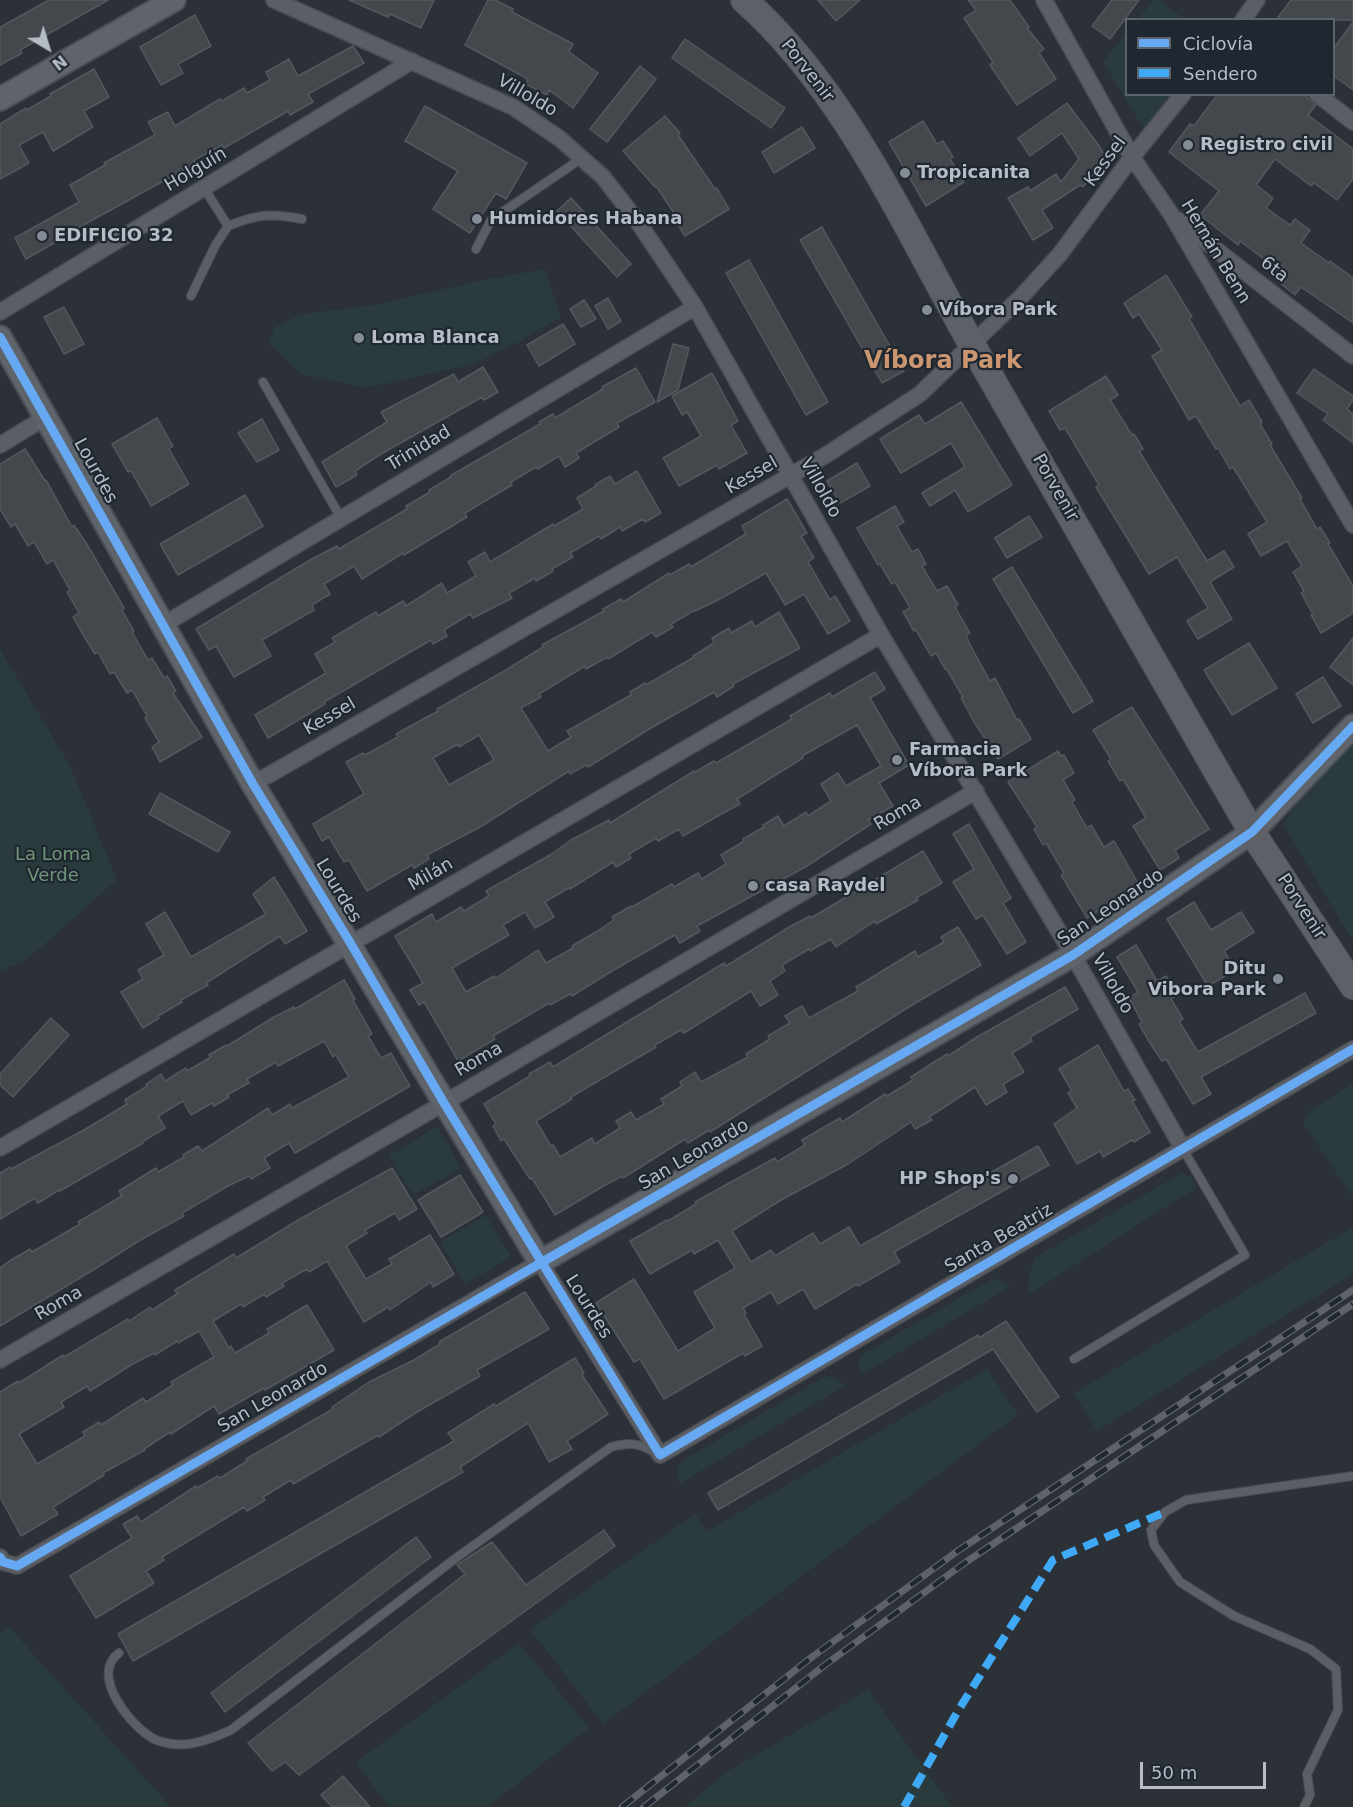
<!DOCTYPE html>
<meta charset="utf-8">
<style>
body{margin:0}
#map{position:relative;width:1353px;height:1807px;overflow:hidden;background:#2c3137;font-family:"DejaVu Sans",sans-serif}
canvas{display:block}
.legend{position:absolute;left:1125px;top:18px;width:210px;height:78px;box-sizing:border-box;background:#1f2731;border:2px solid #5b636d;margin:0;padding:8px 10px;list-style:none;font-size:18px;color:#b6bdc7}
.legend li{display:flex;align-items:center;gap:12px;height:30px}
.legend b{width:30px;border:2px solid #5b636d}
.north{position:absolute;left:18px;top:18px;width:60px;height:60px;-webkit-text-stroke:4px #1f2731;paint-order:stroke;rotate:142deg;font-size:16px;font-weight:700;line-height:24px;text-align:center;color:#b6bdc7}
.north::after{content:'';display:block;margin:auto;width:21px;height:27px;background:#b6bdc7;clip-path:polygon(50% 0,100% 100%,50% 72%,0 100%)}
.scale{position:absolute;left:1140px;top:1762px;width:126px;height:27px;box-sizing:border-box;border:3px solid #b6bdc7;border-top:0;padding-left:8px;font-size:18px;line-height:21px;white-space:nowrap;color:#b6bdc7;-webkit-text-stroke:4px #1f2731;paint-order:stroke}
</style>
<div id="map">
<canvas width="1353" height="1807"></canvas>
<ul class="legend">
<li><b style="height:8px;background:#66a8f1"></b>Ciclovía</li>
<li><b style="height:8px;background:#3fa9f5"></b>Sendero</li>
</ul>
<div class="north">N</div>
<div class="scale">50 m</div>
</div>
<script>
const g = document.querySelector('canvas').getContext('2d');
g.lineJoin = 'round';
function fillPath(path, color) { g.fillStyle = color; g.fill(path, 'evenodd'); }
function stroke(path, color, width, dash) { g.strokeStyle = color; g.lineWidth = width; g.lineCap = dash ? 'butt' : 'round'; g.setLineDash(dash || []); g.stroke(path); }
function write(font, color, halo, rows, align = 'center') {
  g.font = font + ' "DejaVu Sans",sans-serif'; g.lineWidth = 4.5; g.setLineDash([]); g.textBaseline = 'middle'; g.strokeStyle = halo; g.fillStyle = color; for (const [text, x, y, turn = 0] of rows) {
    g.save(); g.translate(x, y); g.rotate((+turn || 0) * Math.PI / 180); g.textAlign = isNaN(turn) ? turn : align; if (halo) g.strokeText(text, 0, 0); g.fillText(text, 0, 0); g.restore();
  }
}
const green = new Path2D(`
 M1154 0H1160L1184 19H1138Z
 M1126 33V94L1172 95 1144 129 1103 62Z
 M545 269 561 317 519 342 474 364 366 388 301 374 269 344 274 328 302 314 380 304 478 281Z
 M0 649 69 764 117 880 25 961 0 971Z
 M1353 743V941L1283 824 1297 801Z
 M1353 1084V1198L1303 1123 1310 1110Z
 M437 1126 461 1168 413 1195 389 1156Z
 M1182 1173 1192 1178 1197 1187 1028 1295 1029 1276 1034 1258Z
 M486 1215 511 1257 465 1284 440 1242Z
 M1353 1227V1274L1097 1431 1074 1393Z
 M994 1278 1011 1286 861 1375 858 1365 861 1355Z
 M987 1369 1018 1415 603 1724 530 1629 695 1514 707 1531Z
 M831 1376 846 1385 679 1484 678 1467 685 1459 822 1378Z
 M9 1627 171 1807H0V1634Z
 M519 1643 589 1728 487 1807H389L356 1762Z
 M868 1690 952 1807H684L728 1771Z`);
const building = new Path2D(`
 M49 0H108L20 50 22 53 0 65V27Z
 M349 0H434L421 28 390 14 388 17Z
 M488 0H495L513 9 512 12 573 44 569 52 598 73 573 108 549 90 547 95 526 84 528 79 465 45Z
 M818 0H860L836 21Z
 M968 0H1010L1029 27 1027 28 1044 49 1039 53 1056 79 1017 105 990 65 993 62 964 18 976 10Z
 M1112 0H1139L1110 39 1092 26Z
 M1291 0H1353V20H1276Z
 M195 15 211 46 178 64 183 73 161 85 140 47Z
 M1353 22V90L1334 76V48Z
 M685 39 785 108 771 128 672 58Z
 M353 46 364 63 308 94 313 102 290 115 288 111 224 148 222 145 194 160 196 163 69 233 70 234 26 259 15 238 79 202 70 185 105 165 104 163 155 135 148 122 168 112 175 126 220 99 222 101 244 88 247 93 270 80 266 72 289 59 298 76Z
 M640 66 656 79 607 142 590 129Z
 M94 69 109 97 84 111 93 127 53 151 43 132 19 145 29 163 0 179V124L26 108 27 110 51 96 50 94Z
 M1218 94H1303L1316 105 1308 115 1353 149V179L1337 200 1314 183 1311 186 1275 159 1256 185 1273 198 1266 208 1290 225 1295 219 1310 230 1301 243 1329 263 1330 261 1353 278V323L1301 287 1295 295 1279 282 1283 278 1262 262 1264 259 1240 241 1238 245 1200 215 1219 191 1169 152 1190 124 1194 126Z
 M1067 103 1100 147 1105 156 1104 161 1083 187 1080 185 1042 210 1053 228 1033 240 1008 198 1028 187 1030 191 1056 174 1061 182 1079 159 1062 133 1030 156 1018 138Z
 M425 106 527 163 506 199 496 193 470 233 433 209 458 171 405 141Z
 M665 116 680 133 678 135 715 189 717 188 729 209 685 236 672 215 674 213 656 186 655 187 623 151Z
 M923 121 937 144 943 141 953 157 950 159 964 182 926 206 889 142Z
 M802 127 815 148 774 173 762 152Z
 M571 198 631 264 617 277 557 211Z
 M822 227 904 371 882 383 800 240Z
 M749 260 828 402 806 415 726 273Z
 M1166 275 1192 317 1189 319 1240 406 1249 400 1262 422 1260 424 1272 444 1270 445 1302 498 1300 499 1317 529 1320 527 1330 543 1328 544 1353 586V613L1321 633 1311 615 1313 614 1301 593 1304 591 1293 572 1302 566 1287 541 1261 556 1248 534 1267 522 1233 467 1230 469 1218 448 1216 449 1196 416 1189 420 1152 356 1162 350 1139 314 1133 318 1124 303Z
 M608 298 621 321 608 329 595 306Z
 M584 300 596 319 581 327 570 309Z
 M64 307 84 344 64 354 44 317Z
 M563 324 575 344 539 366 527 345Z
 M673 344 689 348 678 390 657 402Z
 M483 367 498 392 484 400 482 397 381 454 355 471 357 475 336 487 322 462 387 422 381 412 454 374 458 382Z
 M636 368 655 402 617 423 619 427 576 453 579 458 565 467 559 456 538 469 536 467 511 482 512 485 465 513 467 517 404 555 403 553 362 579 354 566 324 584 330 594 312 605 314 610 262 640 271 656 234 677 216 646 209 650 196 629 310 560 337 546 339 549 407 509 406 506 430 492 429 490 451 477 450 476 540 424 539 422 553 414 555 418 603 389 602 387Z
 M1314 369 1353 396V400L1347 409 1353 414V443L1323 420 1328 414 1297 393Z
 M712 373 738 421 731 425 747 453 719 469 717 465 679 486 663 458 701 436 687 412 682 415 672 396Z
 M1106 376 1118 395 1110 400 1132 435 1134 434 1143 449 1139 451 1207 561 1224 551 1234 567 1210 582 1232 619 1198 639 1187 621 1208 608 1177 557 1149 574 1096 487 1099 485 1065 428 1060 430 1049 411Z
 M961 402 1012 485 968 512 955 490 930 506 922 493 965 467 951 443 901 473 880 439 919 415 925 424Z
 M157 418 173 446 169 449 189 484 151 506 131 471 128 472 112 444Z
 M262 419 279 450 257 462 238 433Z
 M25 449 45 481 46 480 72 527 74 525 88 546 124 608 122 610 134 631 132 632 148 660 152 658 164 678 167 676 176 691 173 693 202 737 160 762 152 747 159 742 145 718 147 716 132 690 127 693 114 672 110 674 98 652 95 654 82 633 73 617 79 613 67 592 70 590 53 560 47 564 34 542 28 546 15 524 11 527 0 509V464Z
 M857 463 870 486 840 503 827 481Z
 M637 471 661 513 645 522 643 519 622 531 620 527 601 539 599 536 570 553 573 557 552 569 553 571 536 581 535 578 509 593 512 598 473 618 470 614 444 630 447 636 433 644 431 640 324 702 325 704 268 738 255 715 326 673 315 654 335 642 332 638 376 612 378 616 403 601 406 606 442 583 447 593 476 576 468 562 485 552 490 562 553 524 554 526 583 509 577 498 596 486 595 485 610 476 615 484Z
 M245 495 263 526 178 575 160 544Z
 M787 499 807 533 801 536 814 558 808 562 830 600 835 596 850 621 828 634 804 594 785 605 766 573 718 600 695 611V610L671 624 673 627 656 637 652 632 608 659 607 657 586 669 585 666 539 694 541 697 521 708 548 751 571 737 567 731 631 695 630 692 645 683 646 685 694 657 693 656 714 643 712 638 729 628 731 633 752 621 755 627 779 612 800 648 733 684 734 686 717 697 714 692 651 728 588 767 586 765 570 774 569 771 480 827 427 855 429 859 414 868 412 865 367 891 349 860 344 862 329 837 322 841 313 824 364 794 346 762 363 753 365 755 398 737 396 734 438 711 437 709 506 670 543 647 542 645 604 611 603 609 621 599 623 602 669 573 670 575 689 564 691 567 746 534 742 526ZM479 735 494 760 449 785 433 758 458 744 459 747Z
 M895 506 904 522 897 526 912 552 918 549 926 564 922 566 937 591 947 586 958 605 955 607 970 633 966 636 974 652 990 681 995 678 1017 720 1019 719 1031 739 998 759 973 720 961 698 963 697 946 668 945 669 936 653 931 656 916 630 914 631 903 612 910 608 895 582 892 584 880 564 878 565 857 528Z
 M1029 516 1042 537 1007 558 995 538Z
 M1012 567 1093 701 1073 713 993 579Z
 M1353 638V685L1330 667Z
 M1249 643 1277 688 1232 715 1204 670Z
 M875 672 885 689 870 698 909 765 879 783 893 806 868 820 871 824 807 866 697 926 700 931 680 943 675 935 612 971 572 996 570 994 550 1005 549 1003 493 1036 495 1039 458 1061 424 1002 419 1005 410 990 423 983 395 936 432 914 436 922 461 907 464 911 489 896 486 891 550 855 571 840 609 820 610 823 694 771 695 772 714 761 716 763 792 719 790 716 807 706 830 693 832 697ZM857 725 881 766 846 786 838 773 821 784 831 801 808 816 806 812 784 826 778 816 763 825 764 827 743 839 744 841 721 855 726 864 702 879 698 873 674 887 672 884 632 907 631 906 612 917 614 920 596 932 572 946 573 948 546 963 538 950 496 978 494 976 466 992 452 968 509 935 503 925 525 912 535 928 554 917 545 902 570 887V889L613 862 616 867 631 858 629 854 656 838 658 841 679 829 683 836 725 812 740 804 737 799 803 758 802 756Z
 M1323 677 1341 706 1313 723 1296 694Z
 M1132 707 1209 829 1175 850 1179 858 1160 870 1133 826 1146 818 1123 779 1120 781 1108 761 1111 759 1093 730Z
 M1058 751 1061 756 1064 755 1074 773 1063 780 1075 800 1072 802 1087 828 1091 825 1104 847 1114 841 1139 885 1087 918 1061 875 1064 873 1046 843 1043 845 1034 829 1037 827 1008 782Z
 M160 793 230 832 218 852 149 814Z
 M969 824 1011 898 1003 903 1026 942 1007 954 983 915 976 919 953 882 974 869 953 834Z
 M923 851 942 883 916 898 918 900 876 924 875 921 836 947 831 939 810 951 809 949 782 965 785 971 770 981 778 995 760 1006 751 991 684 1033 681 1030 655 1045 656 1047 571 1097 572 1099 536 1121 551 1146 553 1145 560 1157 592 1138 595 1144 620 1128 616 1121 631 1112 636 1120 664 1104 661 1099 682 1086 680 1082 695 1072 701 1082 748 1057 746 1054 770 1039 768 1036 790 1023 785 1016 802 1006 809 1018 858 991 856 987 915 951 918 957 944 942 941 937 958 927 981 965 917 1002 710 1132 709 1130 688 1143 685 1139 623 1178 622 1176 600 1188 555 1215 532 1178 530 1179 504 1139 501 1141 493 1126 496 1124 484 1104 530 1076 529 1074 550 1062 553 1067 724 963 726 966 791 926 810 916 811 918Z
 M274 877 307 931 285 944 280 936 206 983 208 985 181 1000 182 1002 158 1016 159 1018 143 1028 121 992 143 979 138 970 164 955 146 924 165 912 191 957 266 914 253 894Z
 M1194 902 1211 930 1241 912 1254 932 1224 951 1235 970 1208 986 1167 919Z
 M1136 945 1157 981 1166 976 1177 995 1171 999 1183 1019 1179 1021 1198 1052 1305 993 1316 1013 1201 1077 1211 1094 1193 1104 1166 1059 1162 1061 1148 1040 1139 1024 1142 1022 1129 998 1138 992 1117 957Z
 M344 980 355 999 353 1000 372 1034 368 1036 381 1058 391 1053 410 1086 295 1153 289 1143 264 1158 270 1168 251 1179 249 1176 228 1186 182 1213 184 1216 142 1239 98 1267 0 1326V1268L11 1260 30 1249 32 1252 80 1224 78 1222 122 1196 119 1191 156 1168 158 1172 184 1157 183 1155 198 1146 202 1151 268 1108 272 1115 290 1104 292 1108 349 1077 336 1055 333 1057 324 1041 278 1066 276 1062 247 1079 249 1083 227 1095 229 1097 214 1106 212 1103 191 1115 183 1101 158 1116 165 1128 142 1142 143 1143 60 1191 59 1190 38 1203 35 1198 0 1219V1173L10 1167 11 1169 84 1130 127 1104 125 1100 147 1086 146 1084 161 1074 165 1081 186 1068 187 1071 211 1057 209 1055 226 1045 227 1046 274 1017 294 1007 295 1009Z
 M1065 987 1078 1009 1030 1037 1032 1041 1012 1053 1024 1072 1003 1084 1007 1092 986 1105 975 1087 929 1117 932 1120 915 1129 911 1122 848 1164 781 1200 732 1231 751 1262 771 1250 775 1256 813 1233 820 1244 849 1227 860 1246 1038 1146 1049 1165 894 1252 900 1262 858 1286 857 1284 815 1309 803 1289 778 1304 771 1292 743 1308 746 1313 744 1314 762 1346 745 1356 743 1353 664 1399 640 1359 634 1362 596 1303 634 1279 678 1351 715 1328 694 1292 735 1268 718 1240 694 1254 692 1250 650 1274 630 1241 667 1220 668 1221 696 1204 695 1202 731 1182 775 1158 777 1162 805 1145 802 1140 840 1118 842 1122 885 1094 887 1096 913 1080 911 1077 931 1064 947 1054 948 1056 977 1037Z
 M51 1018 69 1035 13 1097 0 1085V1074Z
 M1098 1045 1124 1091 1128 1089 1135 1100 1132 1101 1150 1132 1134 1142 1132 1140 1103 1157 1100 1151 1077 1164 1054 1124 1077 1108 1068 1093 1072 1091 1059 1069Z
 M392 1168 417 1209 399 1220 395 1213 365 1230 367 1233 346 1246 366 1279 392 1264 389 1259 430 1235 454 1274 433 1287 431 1282 390 1310 388 1307 364 1322 327 1261 309 1272 307 1269 282 1283 284 1286 266 1297 264 1294 243 1307 241 1304 213 1321 229 1348 231 1346 235 1353 269 1333 267 1329 307 1305 334 1350 265 1390 264 1388 219 1414 214 1406 171 1434 170 1432 144 1449 145 1450 103 1473 104 1475 53 1507 58 1514 21 1536 0 1497V1392L18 1381 19 1383 63 1355 64 1357 128 1319 129 1321 150 1307 152 1310 177 1294 175 1290 234 1254 236 1258 300 1219ZM199 1331 214 1357 171 1382 173 1385 146 1402 143 1398 101 1425 99 1422 83 1432 85 1436 37 1464 19 1434 64 1407 61 1402 87 1386 90 1391 131 1365 154 1353 155 1355 177 1341 178 1343Z
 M460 1175 483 1212 441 1237 418 1200Z
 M525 1292 549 1329 477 1370 480 1376 417 1412 379 1437 378 1435 293 1484 291 1480 263 1497 265 1500 247 1511 244 1507 162 1557 164 1560 146 1571 154 1583 96 1618 70 1576 132 1538 123 1524 137 1516 141 1522 196 1486 197 1488 218 1476 220 1478 247 1461 246 1459 333 1409 332 1407 369 1382 414 1360 440 1344 439 1342Z
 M1006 1321 1059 1397 1037 1412 993 1349 718 1510 708 1493 978 1335 979 1338Z
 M575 1358 584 1373 582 1375 608 1414 567 1441 572 1449 549 1462 528 1423 460 1467 463 1472 133 1661 118 1634 454 1441 448 1433 494 1404 496 1406Z
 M604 1530 615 1546 299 1775 285 1762 272 1771 248 1743 465 1574 457 1565 492 1542 526 1585Z
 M416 1537 431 1557 225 1712 211 1693Z
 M343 1776 370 1807H332L321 1795Z`);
const lane = new Path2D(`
 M228 226C258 214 270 213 302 219
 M476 249 491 220 582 158
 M191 296 215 246 228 226 204 188
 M263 382 341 518
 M1074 1359 1245 1255 1183 1149
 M119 1653C89 1675 131 1727 154 1739 181 1751 207 1741 231 1730L456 1558 611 1447C631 1442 638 1443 656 1453
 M1304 1807 1310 1795 1307 1774 1338 1710 1336 1669 1310 1649 1234 1616 1180 1582 1154 1545 1151 1530 1165 1512 1186 1500 1353 1476`);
const street = new Path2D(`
 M274 0 513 107 559 138 603 177 638 222 695 307 881 635 1073 955 1183 1149
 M1044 0 1132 157 1171 214 1353 525
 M1243 20 1257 0
 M1317 94 1353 122
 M1178 220 1353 356
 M0 312 412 61
 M0 445 46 417
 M163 625 695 307
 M253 784 826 455 920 394 1021 297 1060 254 1132 157 1183 94
 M0 1148 881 635
 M0 1360 444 1103 976 791
 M0 1557 3 1562 17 1566 540 1262 660 1455 1353 1049`);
const secondary = new Path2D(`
 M0 99 174 0
 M0 337 253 784 540 1262 1073 955 1252 832 1353 726`);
const primary = new Path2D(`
 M744 0C845 89 905 227 971 343 1054 488 1137 632 1220 777L1252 832 1353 986`);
const rail = new Path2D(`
 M622 1807 812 1657 959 1550 1353 1290
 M644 1807 825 1665 966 1562 1353 1304`);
const quiet = new Path2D(`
 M904 1807 959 1709 1053 1560 1165 1512`);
const cycleway = new Path2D(`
 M0 337 253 784 351 944 444 1103 660 1455 1353 1049
 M0 1557 3 1562 17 1566 1073 955 1252 832 1353 726`);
const markers = [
 [1188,145,6,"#868c95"],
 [905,173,6,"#868c95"],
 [477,219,6,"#868c95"],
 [42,236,6,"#868c95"],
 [927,310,6,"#868c95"],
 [359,338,6,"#868c95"],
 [897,760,6,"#868c95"],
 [753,886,6,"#868c95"],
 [1278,979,6,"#868c95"],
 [1013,1179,6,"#868c95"]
];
const streetNames = [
 ["Porvenir",807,71,52],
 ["Villoldo",527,96,30],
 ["Kessel",1106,162,-54],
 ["Holguín",196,170,-31],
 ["Hernán Benn",1215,252,59],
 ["6ta",1274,270,38],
 ["Trinidad",419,449,-31],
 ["Lourdes",95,471,61],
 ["Kessel",752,476,-30],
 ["Villoldo",820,488,61],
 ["Porvenir",1055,488,60],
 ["Kessel",330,717,-30],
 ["Roma",898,814,-30],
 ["Milán",431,875,-30],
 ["Lourdes",338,891,59],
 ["Porvenir",1301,907,57],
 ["San Leonardo",1111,908,-34],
 ["Villoldo",1112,984,61],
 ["Roma",479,1060,-30],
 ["San Leonardo",694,1155,-30],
 ["Santa Beatriz",999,1239,-30],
 ["Roma",59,1304,-30],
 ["Lourdes",588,1307,58],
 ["San Leonardo",273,1398,-30]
];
const poiNames = [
 ["Registro civil",1200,145],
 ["Tropicanita",917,173],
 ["Humidores Habana",489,219],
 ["EDIFICIO 32",54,236],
 ["Víbora Park",939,310],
 ["Loma Blanca",371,338],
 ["Farmacia",909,750],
 ["Víbora Park",909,771],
 ["casa Raydel",765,886],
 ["Ditu",1266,969,"right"],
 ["Vibora Park",1266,990,"right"],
 ["HP Shop's",1001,1179,"right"]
];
const parkNames = [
 ["La Loma",53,855],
 ["Verde",53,876]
];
const districtNames = [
 ["Víbora Park",943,362]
];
fillPath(green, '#2a3b3d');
fillPath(building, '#44484d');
stroke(building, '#53585f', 1.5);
stroke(lane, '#4a4d52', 10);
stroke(street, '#4a4d52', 18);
stroke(secondary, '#4a4d52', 26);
stroke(primary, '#494d54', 28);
stroke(lane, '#5b5f65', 8);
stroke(street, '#5b5f65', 15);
stroke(secondary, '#5f636a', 22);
stroke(primary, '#5d6167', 26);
stroke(rail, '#5f6369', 7);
stroke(rail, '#1f2731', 4.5, [14]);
stroke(quiet, '#3fa9f5', 8, [15, 8]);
stroke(cycleway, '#66a8f1', 9);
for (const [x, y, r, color] of markers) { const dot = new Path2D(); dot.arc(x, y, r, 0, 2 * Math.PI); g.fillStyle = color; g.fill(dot); stroke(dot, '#1f2731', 2); }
write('18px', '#b6bdc7', '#1f2731', streetNames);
write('bold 18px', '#b6bdc7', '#1f2731', poiNames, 'left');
write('18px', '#709678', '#1f2731', parkNames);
write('bold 24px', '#ca956f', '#1f2731', districtNames);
</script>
